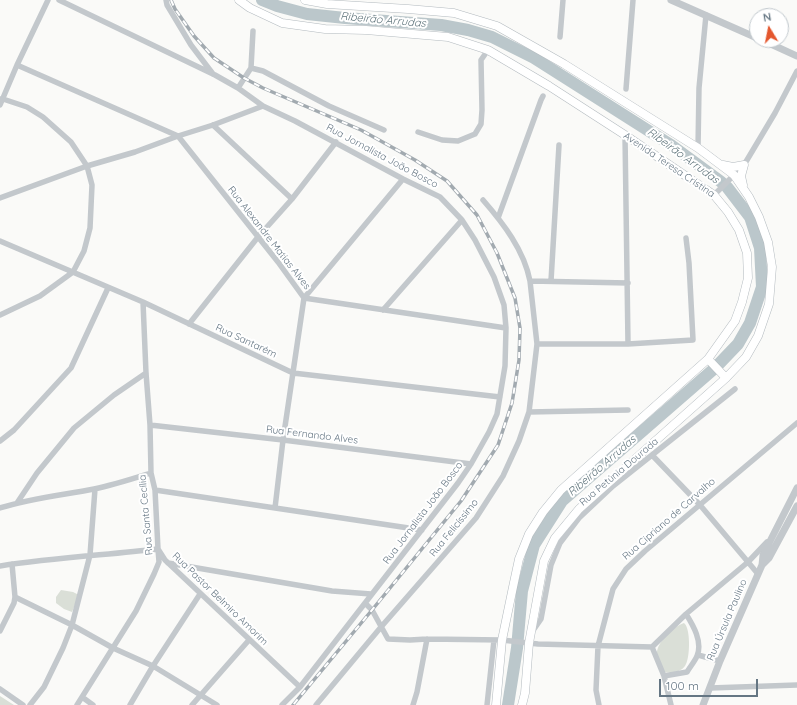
<!DOCTYPE html>
<meta charset="utf-8">
<style>
body{margin:0}
#map{position:relative;width:797px;height:705px;overflow:hidden;background:#fafaf8;font-family:Quicksand,sans-serif}
canvas{display:block}
.north{position:absolute;left:749px;top:8px;width:40px;height:40px;box-sizing:border-box;background:#fff;border:1px solid #c1c8cd;border-radius:50%;rotate:350deg;font-size:11px;font-weight:700;line-height:16px;text-align:center;color:#657683}
.north::after{content:'';display:block;margin:auto;width:14px;height:18px;background:#e4572e;clip-path:polygon(50% 0,100% 100%,50% 72%,0 100%)}
.scale{position:absolute;left:659px;top:679px;width:99px;height:18px;box-sizing:border-box;border:2px solid #657683;border-top:0;padding-left:5px;font-size:12px;line-height:14px;white-space:nowrap;color:#657683;-webkit-text-stroke:3px #fff;paint-order:stroke}
</style>
<div id="map">
<canvas width="797" height="705"></canvas>
<div class="north">N</div>
<div class="scale">100 m</div>
</div>
<script>
const g = document.querySelector('canvas').getContext('2d');
g.lineJoin = 'round';
function fillPath(path, color) { g.fillStyle = color; g.fill(path, 'evenodd'); }
function stroke(path, color, width, dash) { g.strokeStyle = color; g.lineWidth = width; g.lineCap = dash ? 'butt' : 'round'; g.setLineDash(dash || []); g.stroke(path); }
function write(font, color, halo, rows, align = 'center') {
  g.font = font + ' Quicksand,sans-serif'; g.lineWidth = 4; g.setLineDash([]); g.textBaseline = 'middle'; g.strokeStyle = halo; g.fillStyle = color; for (const [text, x, y, turn = 0] of rows) {
    g.save(); g.translate(x, y); g.rotate((+turn || 0) * Math.PI / 180); g.textAlign = isNaN(turn) ? turn : align; if (halo) g.strokeText(text, 0, 0); g.fillText(text, 0, 0); g.restore();
  }
}
const green = new Path2D(`
 M61 590 73 592 79 595 72 612 64 609 56 603V597Z
 M684 623C686 625 686 625 687 628 690 636 690 659 685 666 681 672 671 674 664 672 662 666 658 660 657 654 656 643 674 626 684 623Z
 M0 696 14 705H0Z`);
const river = new Path2D(`
 M262 0 277 6 307 14 345 18 441 25 468 30 492 37 534 58 671 145 720 181 727 187 750 217 760 248 762 287 750 323 738 344 715 368 562 501 534 545 522 591 517 648 508 705`);
const minor = new Path2D(`
 M59 0 215 75 238 88 263 106 295 121 403 179 440 197 462 220 475 240 494 277 504 305 506 328 505 366 497 414 489 432 471 464 458 483 300 687 282 705
 M166 0 167 5 191 45 213 74
 M560 37 563 0
 M17 65 178 136 278 262 304 298 283 440 275 508
 M251 68 263 71 329 106 384 130
 M238 88 251 68 253 31
 M626 89 633 0
 M0 99H3L27 107 43 117 71 142 87 166 92 185 90 228 84 251 73 272 40 296 0 315
 M0 105 17 65 48 0
 M213 125 292 199
 M418 132 442 140 458 141 475 134 481 124 482 110 481 60 488 50
 M625 135 628 344
 M698 148 699 88 706 15
 M714 195 744 165 775 113 797 71
 M0 198 87 166 135 152 178 136 213 125 263 106
 M498 218 541 100 543 96
 M0 241 143 302 293 373 500 397
 M530 281 628 283
 M551 281 559 145
 M304 298 506 328
 M304 298 403 179
 M383 310 462 220
 M189 324 258 237 292 199 336 142
 M537 344H628L693 340 689 263 686 238
 M529 412 628 410
 M150 425 283 440 471 464
 M0 441 14 430 71 368 108 288
 M652 455 700 505 748 562 758 574
 M155 490 422 530
 M17 503 37 473 74 428 114 395 146 373
 M0 508C31 498 63 495 94 489 114 485 132 479 151 473
 M168 563 332 591 371 594
 M0 566C52 558 105 555 158 549L165 560 300 687
 M15 597 72 625 113 648 153 666 217 705
 M365 603 372 610 388 639 410 640 427 639 502 640 538 644 652 647
 M0 631 14 603 15 597 12 564
 M532 632 541 619 551 565 560 543 579 518 613 486 735 389
 M652 647 686 614 748 562 767 542
 M652 647 664 676 671 705
 M698 655 720 661
 M664 676 687 672C690 667 695 661 697 656 703 642 693 625 686 614
 M710 688 797 685
 M0 689 23 705
 M82 697 93 705
 M30 705 44 687 63 648 72 625 90 555 95 489
 M77 705 136 611 154 574 159 562 158 549 155 490 151 473 150 425 146 373 143 302
 M130 705 153 666 200 594
 M192 705 249 640
 M316 705 381 627 476 518 503 476 519 441 529 412 537 344 530 281C524 250 503 223 483 200
 M413 705 417 692 427 639
 M487 705 494 640
 M599 705 596 690 598 646 613 589 626 569 645 551 797 423`);
const tertiary = new Path2D(`
 M671 0 757 38
 M762 40 797 56
 M762 565 769 558 797 506
 M703 705 720 661 762 565 763 555 797 488`);
const secondary = new Path2D(`
 M239 0 250 8 282 23 325 29 366 30 448 37 488 50 549 86 625 135 714 195 728 212 739 230 747 253 748 278 742 302 735 321 708 359 561 490 543 512 529 534 519 559 513 587 502 640 496 705
 M305 0 327 4 408 9 454 13 497 26 564 64 698 148 734 175 749 197 759 217 768 242 772 267 769 304 758 336 746 357 726 378 579 509 555 538 544 561 529 643 525 693 522 705
 M723 165 733 167 744 165 741 176 743 185
 M708 359 726 378`);
const rail = new Path2D(`
 M171 0 175 9 194 36 214 58 244 78 263 88 361 130 415 160 447 181 477 215 497 253 515 298 520 328 519 360 512 403 498 445 461 501 372 610 293 705`);
const streetNames = [
 ["Rua Jornalista João Bosco",382,156,28],
 ["Avenida Teresa Cristina",669,165,34],
 ["Rua Alexandre Matias Alves",269,238,52],
 ["Rua Santarém",246,341,25],
 ["Rua Fernando Alves",312,435,7],
 ["Rua Petúnia Dourada",619,472,-40],
 ["Rua Jornalista João Bosco",423,513,-53],
 ["Rua Santa Cecília",146,515,-95],
 ["Rua Cipriano de Carvalho",669,519,-41],
 ["Rua Felicíssimo",454,528,-51],
 ["Rua Pastor Belmiro Amorim",220,599,44],
 ["Rua Úrsula Paulino",727,620,-67]
];
const waterNames = [
 ["Ribeirão Arrudas",383,20,5],
 ["Ribeirão Arrudas",683,156,36],
 ["Ribeirão Arrudas",602,466,-41]
];
fillPath(green, '#dadfd7');
stroke(river, '#bbc7cb', 12);
stroke(secondary, '#b3babf', 9);
stroke(minor, '#c3c8cc', 5.5);
stroke(tertiary, '#c3c8cc', 7);
stroke(secondary, '#fff', 8);
stroke(rail, '#a2aab0', 3.5);
stroke(rail, '#fff', 2, [6]);
write('10px', '#657683', '#fff', streetNames);
write('italic 11px', '#60757c', '#fff', waterNames);
</script>
